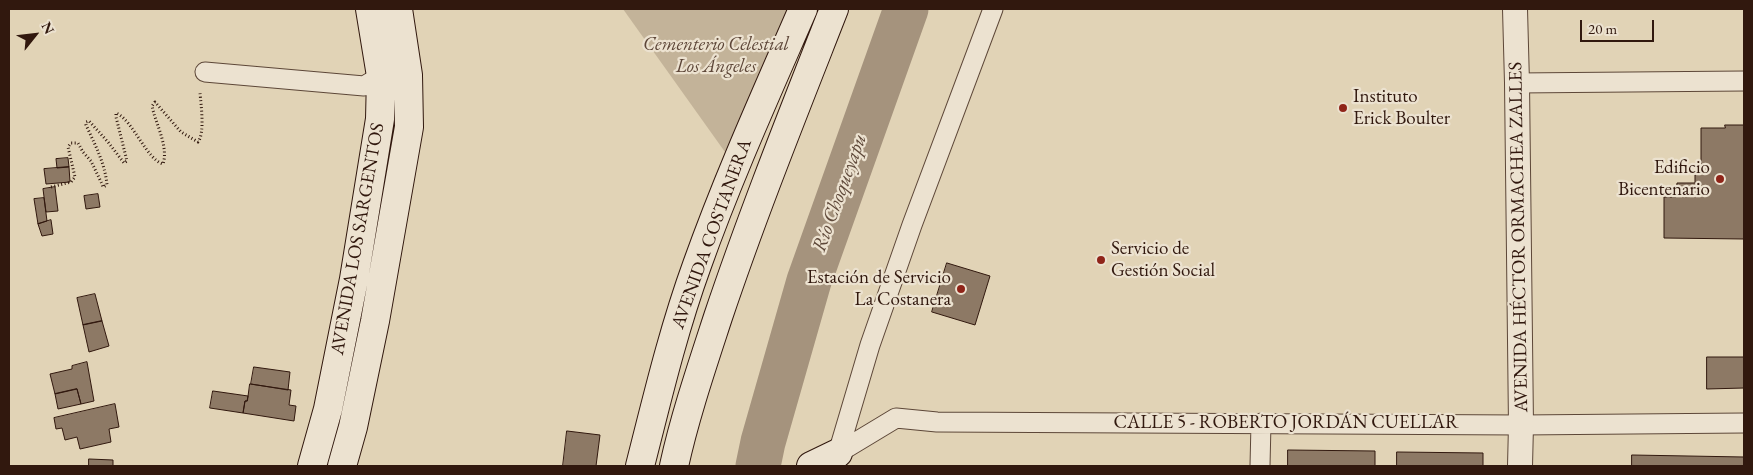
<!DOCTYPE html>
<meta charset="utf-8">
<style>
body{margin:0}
#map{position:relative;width:1753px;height:475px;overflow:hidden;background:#e1d3b6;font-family:"EB Garamond",serif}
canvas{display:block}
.frame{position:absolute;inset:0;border:10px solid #31180e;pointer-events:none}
.north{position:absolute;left:10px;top:10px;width:50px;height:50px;-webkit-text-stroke:4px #ece2d0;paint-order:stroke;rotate:61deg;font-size:14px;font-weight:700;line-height:20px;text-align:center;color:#31180e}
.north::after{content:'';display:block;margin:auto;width:18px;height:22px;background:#31180e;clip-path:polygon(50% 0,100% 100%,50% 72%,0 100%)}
.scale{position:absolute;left:1580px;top:20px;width:74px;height:22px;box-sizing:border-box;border:2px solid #31180e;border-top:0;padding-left:6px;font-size:15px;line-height:18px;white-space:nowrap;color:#31180e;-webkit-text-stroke:4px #ece2d0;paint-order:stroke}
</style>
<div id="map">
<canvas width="1753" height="475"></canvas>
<div class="frame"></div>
<div class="north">N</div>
<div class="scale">20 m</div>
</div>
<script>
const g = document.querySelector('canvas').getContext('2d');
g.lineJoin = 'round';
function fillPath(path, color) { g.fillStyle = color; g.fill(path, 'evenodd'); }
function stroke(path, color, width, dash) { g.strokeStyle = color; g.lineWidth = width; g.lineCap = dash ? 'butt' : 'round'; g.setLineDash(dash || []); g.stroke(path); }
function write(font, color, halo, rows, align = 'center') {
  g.font = font + ' "EB Garamond",serif'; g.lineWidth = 4.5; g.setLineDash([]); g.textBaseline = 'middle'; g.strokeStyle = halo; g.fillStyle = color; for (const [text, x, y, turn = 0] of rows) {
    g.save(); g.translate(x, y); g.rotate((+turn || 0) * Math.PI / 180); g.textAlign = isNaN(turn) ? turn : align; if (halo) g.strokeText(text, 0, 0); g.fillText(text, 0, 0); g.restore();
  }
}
const green = new Path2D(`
 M623 9H791L725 152Z`);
const river = new Path2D(`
 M758 466 763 442 809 281 906 9`);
const building = new Path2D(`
 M1725 125H1744V239L1664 238V197H1676L1677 183H1695V175L1701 174V128H1725Z
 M68 158 69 167 57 168 56 159Z
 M69 167 70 182 46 184 44 169Z
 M55 187 58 211 46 212 43 189Z
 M98 194 100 207 86 209 84 196Z
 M44 198 47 221 38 224 34 199Z
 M51 220 53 234 42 236 38 224Z
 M947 263 990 276 975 325 932 312Z
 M95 294 102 321 83 325 77 298Z
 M102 321 109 346 89 352 83 325Z
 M1707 357H1744V388L1707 389Z
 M87 362 94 401 81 404 77 389 55 394 50 374 72 369V366Z
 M254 367 290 372 288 390 251 384Z
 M250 384 291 390 289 405 296 406 294 421 243 413 245 401H247Z
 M77 389 81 404 58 409 55 394Z
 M213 391 248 396 247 401H245L243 413 210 408Z
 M115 404 119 427 109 429 111 442 80 449 77 437 65 440 62 428 56 429 54 418Z
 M567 431 600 435 596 466H563Z
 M1288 450 1375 451V466H1288Z
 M1397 452 1483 453V466H1397Z
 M1632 455 1744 457V466H1632Z
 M89 459 113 460V466H89Z`);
const path = new Path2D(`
 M51 187 71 182 75 177 68 147 71 143H78L83 152 91 161 102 184 103 187 107 185C105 163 95 145 86 125V122L89 121 108 142 124 163 127 161 116 117V113C133 120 146 159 163 164 169 147 155 122 152 106L155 102 181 132 198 142C205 133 201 105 200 93`);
const minor = new Path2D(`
 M205 72 364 86 381 76
 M1517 83 1744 81
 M838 453 896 418 937 422 1521 425 1744 423
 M838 459V453L870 345 912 225 993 9
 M1260 466 1261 423`);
const tertiary = new Path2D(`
 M1515 9 1517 83 1521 425 1520 466`);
const secondary = new Path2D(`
 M312 466 328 409 354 279 380 119 381 76 370 9
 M342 466 353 427 375 321 409 127 408 75 398 9
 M640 466C657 399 673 331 697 265 728 178 766 94 803 9
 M674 466C685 416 702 366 718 317 753 213 794 111 834 9
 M811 466 838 453`);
const markers = [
 [1343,108,5,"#8f2418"],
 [1720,179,5,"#8f2418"],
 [1101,260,5,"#8f2418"],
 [961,289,5,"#8f2418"]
];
const parkNames = [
 ["Cementerio Celestial",716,45],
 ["Los Ángeles",716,67]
];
const poiNames = [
 ["Instituto",1353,97],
 ["Erick Boulter",1353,119],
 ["Edificio",1710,168,"right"],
 ["Bicentenario",1710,190,"right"],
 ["Servicio de",1111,249],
 ["Gestión Social",1111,271],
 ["Estación de Servicio",951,278,"right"],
 ["La Costanera",951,300,"right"]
];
const streetNames = [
 ["AVENIDA COSTANERA",712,234,-70],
 ["AVENIDA HÉCTOR ORMACHEA ZALLES",1519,237,-91],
 ["AVENIDA LOS SARGENTOS",358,239,-80],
 ["CALLE 5 - ROBERTO JORDÁN CUELLAR",1286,423]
];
const waterNames = [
 ["Río Choqueyapu",840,193,-70]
];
fillPath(green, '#c3b399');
stroke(river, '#a5937d', 45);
fillPath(building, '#8d7965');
stroke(building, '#31180e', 1);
stroke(minor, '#5d4738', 21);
stroke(tertiary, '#5d4738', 26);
stroke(secondary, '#31180e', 30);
stroke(path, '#31180e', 3, [1, 2.5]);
stroke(minor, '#ece2d0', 19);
stroke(tertiary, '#ece2d0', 24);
stroke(secondary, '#ece2d0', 28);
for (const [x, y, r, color] of markers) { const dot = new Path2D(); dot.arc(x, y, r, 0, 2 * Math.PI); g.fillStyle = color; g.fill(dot); stroke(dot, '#ece2d0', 2); }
write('italic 19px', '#5d4638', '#ece2d0', parkNames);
write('19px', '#31180e', '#ece2d0', poiNames, 'left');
write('19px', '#31180e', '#ece2d0', streetNames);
write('italic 20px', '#5f493a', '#ece2d0', waterNames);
</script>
